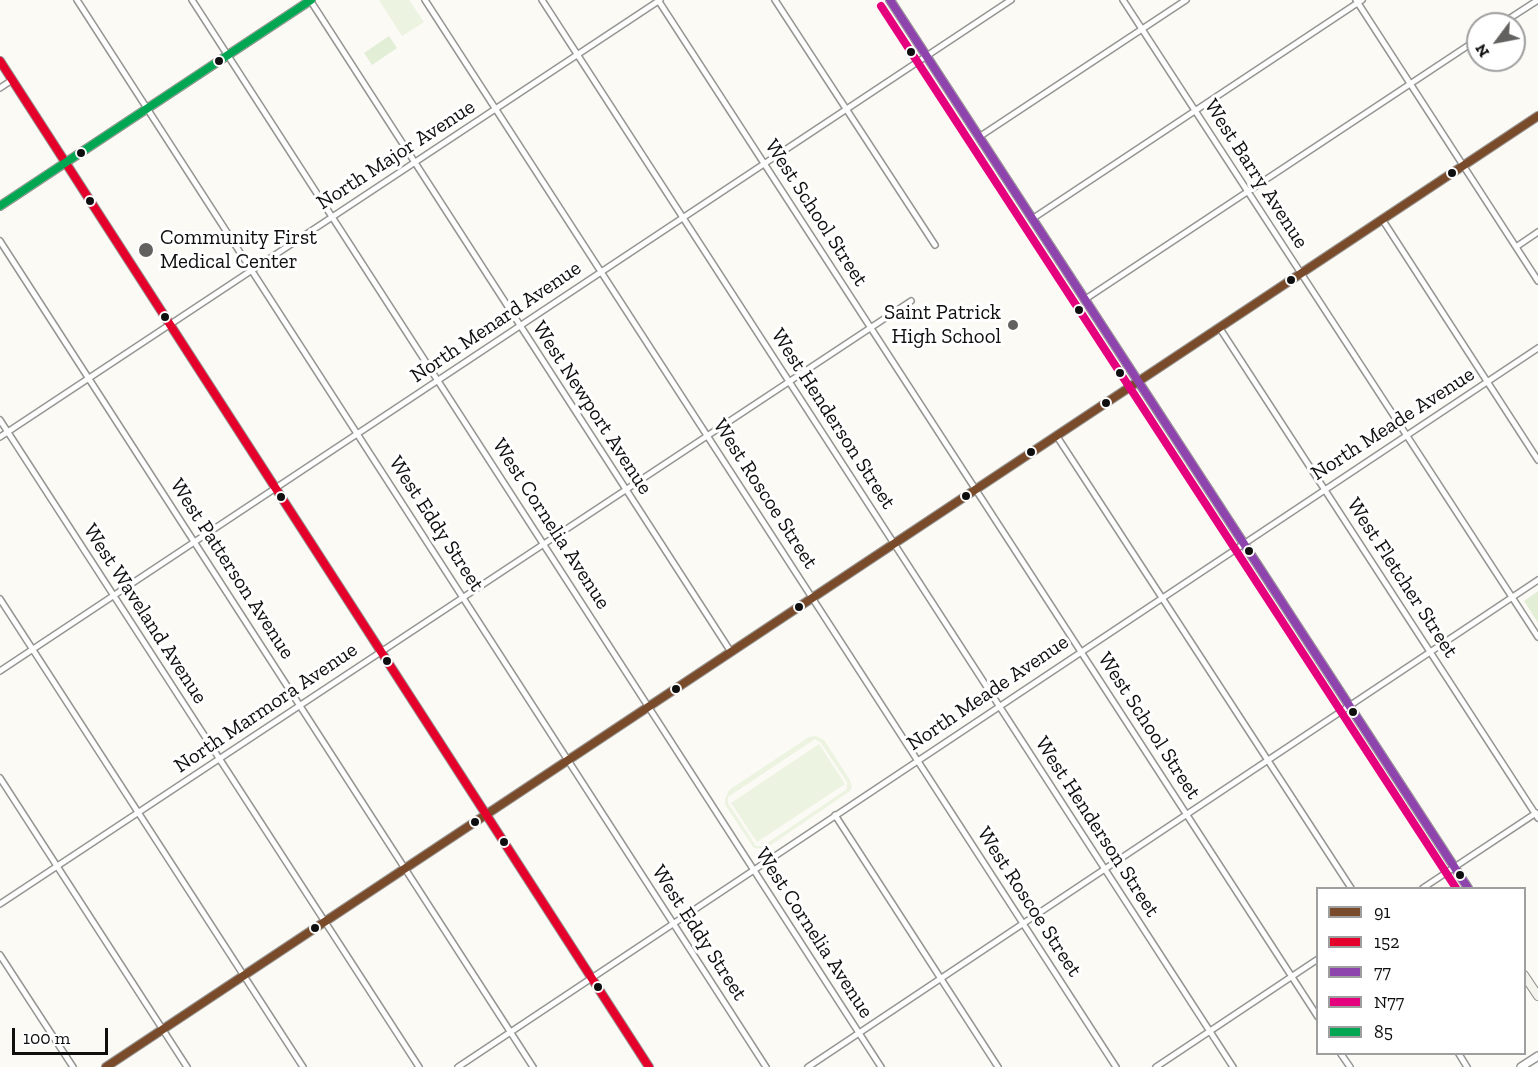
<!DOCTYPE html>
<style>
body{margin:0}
#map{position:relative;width:1538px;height:1067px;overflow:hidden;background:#fbfaf5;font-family:"Zilla Slab",serif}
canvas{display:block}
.legend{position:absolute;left:1316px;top:887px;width:210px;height:168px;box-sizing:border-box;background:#fff;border:2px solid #9f9f9f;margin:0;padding:8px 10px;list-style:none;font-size:18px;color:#0f0f0f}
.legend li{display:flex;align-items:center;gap:12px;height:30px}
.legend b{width:30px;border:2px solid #9f9f9f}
.north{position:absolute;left:1466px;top:12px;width:60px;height:60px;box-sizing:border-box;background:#fff;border:2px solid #9f9f9f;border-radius:50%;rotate:238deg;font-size:16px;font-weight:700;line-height:24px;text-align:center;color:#0f0f0f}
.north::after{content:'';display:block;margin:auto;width:21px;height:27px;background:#626160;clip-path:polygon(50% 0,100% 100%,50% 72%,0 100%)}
.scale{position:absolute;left:12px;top:1028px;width:96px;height:27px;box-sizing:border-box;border:3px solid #0f0f0f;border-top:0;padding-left:8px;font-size:18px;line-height:21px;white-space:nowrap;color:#0f0f0f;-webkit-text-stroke:4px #fff;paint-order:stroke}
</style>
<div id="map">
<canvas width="1538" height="1067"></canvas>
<ul class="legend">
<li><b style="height:8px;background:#7a4b2a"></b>91</li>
<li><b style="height:8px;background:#e4002b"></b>152</li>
<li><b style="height:8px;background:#8e44ad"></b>77</li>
<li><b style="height:8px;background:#e5007d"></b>N77</li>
<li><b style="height:8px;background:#00a651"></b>85</li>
</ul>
<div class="north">N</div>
<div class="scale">100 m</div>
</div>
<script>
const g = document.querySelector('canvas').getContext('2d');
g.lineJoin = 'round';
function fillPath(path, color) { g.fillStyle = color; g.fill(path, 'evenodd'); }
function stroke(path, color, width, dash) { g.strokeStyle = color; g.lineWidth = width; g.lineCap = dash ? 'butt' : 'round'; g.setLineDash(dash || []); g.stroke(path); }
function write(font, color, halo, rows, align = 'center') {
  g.font = font + ' "Zilla Slab",serif'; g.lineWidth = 6; g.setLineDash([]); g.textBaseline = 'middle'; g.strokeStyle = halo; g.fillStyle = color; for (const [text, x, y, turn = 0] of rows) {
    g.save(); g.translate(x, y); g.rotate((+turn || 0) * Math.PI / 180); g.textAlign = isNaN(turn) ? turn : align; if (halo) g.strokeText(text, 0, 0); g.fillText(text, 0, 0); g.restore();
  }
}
const green = new Path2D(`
 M389 36 397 48 372 65 364 53Z
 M1538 591V623L1524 601Z`);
const pitch = new Path2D(`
 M379 0H409L424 22 402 36Z
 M816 736 824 740 850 780 852 787 850 791 765 849 754 848 726 806C723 799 727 796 729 790L809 737ZM815 739 821 743 847 782V789L763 846H756L728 803V797Z
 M819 744 845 784 757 842 731 803Z`);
const minor = new Path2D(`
 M77 0 766 1067
 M192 0 881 1067
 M310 0 731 652
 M425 0 1116 1067
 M542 0 1233 1067
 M658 0 1318 1017
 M775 0 935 245
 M1123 0 1538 637
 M1356 0 1538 281
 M1501 24 1538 0
 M0 88 12 80
 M979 137 1186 0
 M1032 219 1362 0
 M1382 219 1538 460
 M0 241 533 1067
 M1516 247 1538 232
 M1084 300 1478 39
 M1219 327 1538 818
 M0 420 419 1067
 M1056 435 1351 888
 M0 437 660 0
 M0 599 303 1067
 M0 671 1011 0
 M0 778 187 1067
 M835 815 998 1067
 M1423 888 1536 813
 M0 904 911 301
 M0 955 73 1067
 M1341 1054 1350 1067
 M1459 1054 1467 1067
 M458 1067 1538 348
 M808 1067 1538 580
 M1156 1067 1318 959`);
const tertiary = new Path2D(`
 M0 61 649 1067
 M106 1067 1538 116
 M1521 1067 1538 1056`);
const secondary = new Path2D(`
 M890 0 1468 888
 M0 206 311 0
 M1524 975 1538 996`);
const bus1 = new Path2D(`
 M106 1067 1538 116`);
const bus2 = new Path2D(`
 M0 61 649 1067`);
const bus3 = new Path2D(`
 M890 0 1468 888`);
const bus4 = new Path2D(`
 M881 6 1456 888`);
const bus5 = new Path2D(`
 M0 206 311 0`);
const markers = [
 [911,52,5,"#0f0f0f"],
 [219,61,5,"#0f0f0f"],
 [81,153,5,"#0f0f0f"],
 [1452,173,5,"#0f0f0f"],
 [90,201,5,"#0f0f0f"],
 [146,250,8,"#626160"],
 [1291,280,5,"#0f0f0f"],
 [1079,310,5,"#0f0f0f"],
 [165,317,5,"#0f0f0f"],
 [1013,325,6,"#626160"],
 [1120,373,5,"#0f0f0f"],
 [1106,403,5,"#0f0f0f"],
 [1031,452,5,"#0f0f0f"],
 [966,496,5,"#0f0f0f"],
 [281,497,5,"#0f0f0f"],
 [1249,551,5,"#0f0f0f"],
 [799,607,5,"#0f0f0f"],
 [387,661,5,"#0f0f0f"],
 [676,689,5,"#0f0f0f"],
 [1353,712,5,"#0f0f0f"],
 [475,822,5,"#0f0f0f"],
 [504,842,5,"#0f0f0f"],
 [1460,875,5,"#0f0f0f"],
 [315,928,5,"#0f0f0f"],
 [598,987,5,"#0f0f0f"]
];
const streetNames = [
 ["North Major Avenue",396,155,-33],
 ["West Barry Avenue",1256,174,57],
 ["West School Street",816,213,57],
 ["North Menard Avenue",496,322,-34],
 ["West Newport Avenue",592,408,57],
 ["West Henderson Street",833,419,57],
 ["North Meade Avenue",1393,424,-33],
 ["West Roscoe Street",765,494,57],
 ["West Eddy Street",436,524,57],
 ["West Cornelia Avenue",551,524,57],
 ["West Patterson Avenue",232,569,57],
 ["West Fletcher Street",1402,578,57],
 ["West Waveland Avenue",145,614,57],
 ["North Meade Avenue",988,693,-34],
 ["North Marmora Avenue",266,708,-34],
 ["West School Street",1149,726,57],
 ["West Henderson Street",1097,827,57],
 ["West Roscoe Street",1029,902,57],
 ["West Eddy Street",699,933,57],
 ["West Cornelia Avenue",814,933,57]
];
const poiNames = [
 ["Community First",160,238],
 ["Medical Center",160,262],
 ["Saint Patrick",1001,313,"right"],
 ["High School",1001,337,"right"]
];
fillPath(green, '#e3eed7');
fillPath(pitch, '#ecf3e0');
stroke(minor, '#959593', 8);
stroke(tertiary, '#959593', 10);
stroke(secondary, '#8c8b89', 10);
stroke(minor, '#fefefe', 5);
stroke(tertiary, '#fefefe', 7);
stroke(secondary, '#f4f4ec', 8);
stroke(bus1, '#7a4b2a', 8);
stroke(bus2, '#e4002b', 8);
stroke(bus3, '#8e44ad', 8);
stroke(bus4, '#e5007d', 8);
stroke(bus5, '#00a651', 8);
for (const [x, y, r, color] of markers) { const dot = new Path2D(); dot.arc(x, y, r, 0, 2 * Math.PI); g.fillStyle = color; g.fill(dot); stroke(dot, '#fff', 2); }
write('21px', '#0f0f0f', '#fff', streetNames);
write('21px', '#0f0f0f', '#fff', poiNames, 'left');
</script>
